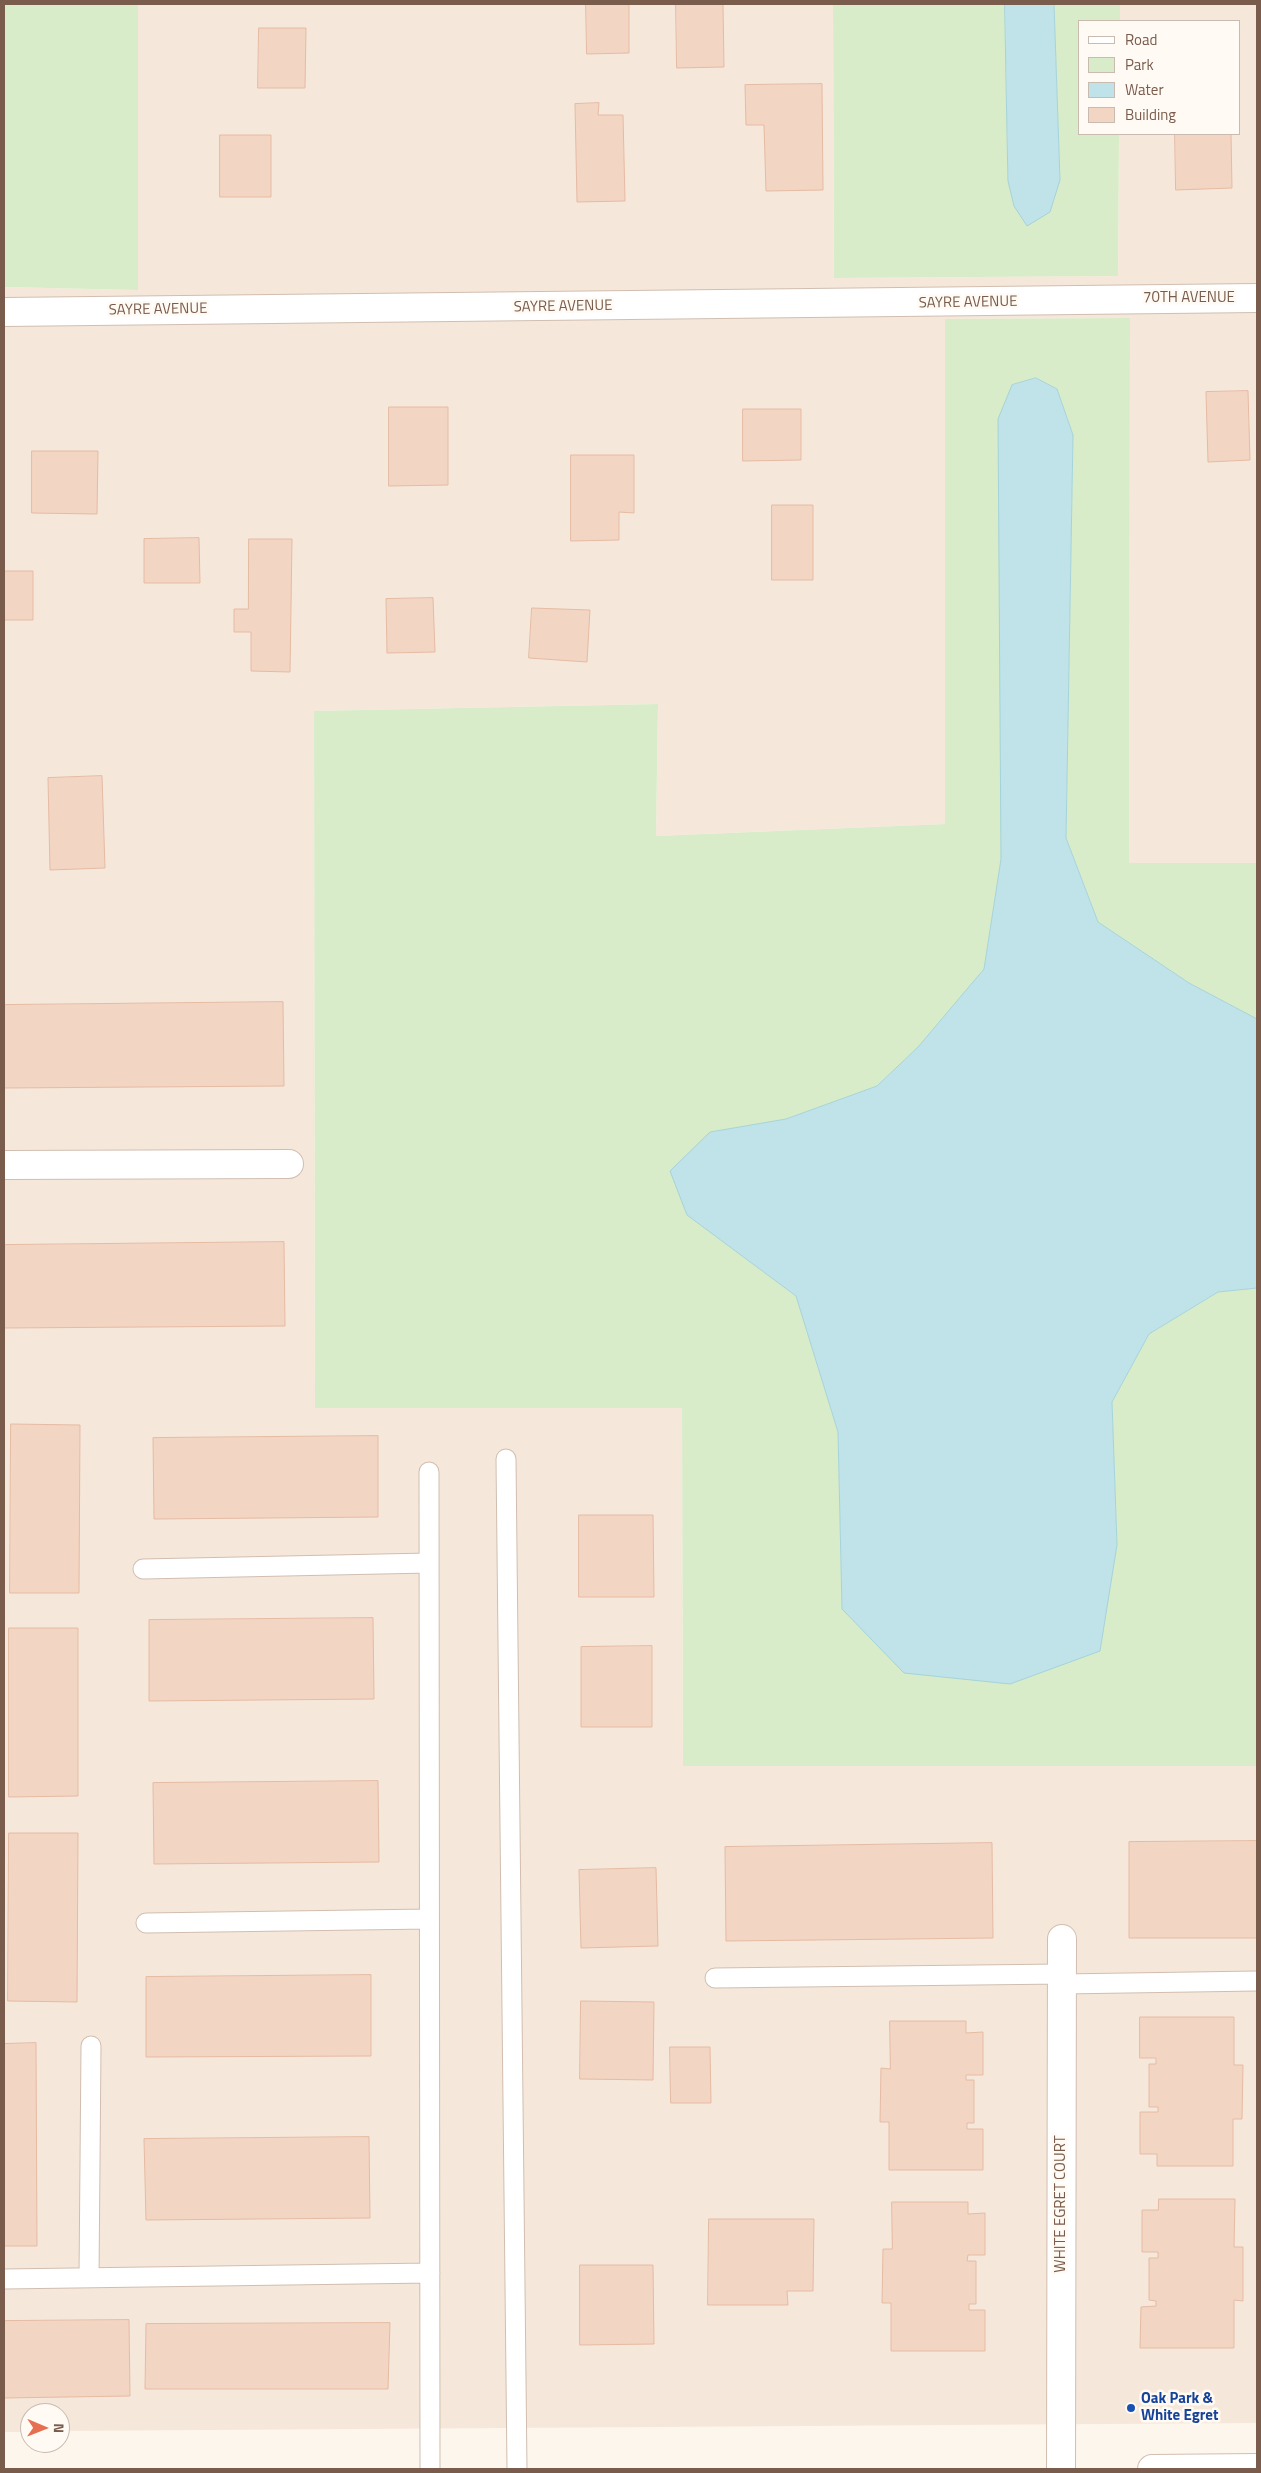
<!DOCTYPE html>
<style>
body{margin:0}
#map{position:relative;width:1261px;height:2473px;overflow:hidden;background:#fdf6ec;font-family:"Titillium Web",sans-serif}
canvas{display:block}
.frame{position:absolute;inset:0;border:5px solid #7a5c4d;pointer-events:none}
.legend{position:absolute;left:1078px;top:20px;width:162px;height:115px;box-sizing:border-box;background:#fffaf3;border:1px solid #cabbb1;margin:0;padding:6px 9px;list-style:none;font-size:15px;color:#7a5c4d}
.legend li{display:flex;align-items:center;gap:10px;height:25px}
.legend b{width:25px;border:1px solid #cabbb1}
.north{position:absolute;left:20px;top:2403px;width:50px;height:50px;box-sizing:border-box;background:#fffaf3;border:1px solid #cabbb1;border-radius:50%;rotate:91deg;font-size:14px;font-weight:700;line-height:20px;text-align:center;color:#7a5c4d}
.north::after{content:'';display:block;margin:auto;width:18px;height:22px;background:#e76f51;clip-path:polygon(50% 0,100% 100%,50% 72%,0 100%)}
</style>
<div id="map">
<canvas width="1261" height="2473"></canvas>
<div class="frame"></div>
<ul class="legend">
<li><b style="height:6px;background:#fff"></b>Road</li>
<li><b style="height:14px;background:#d8ecc9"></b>Park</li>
<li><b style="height:14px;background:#bfe3e8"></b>Water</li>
<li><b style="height:14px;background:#f3d5c3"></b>Building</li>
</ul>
<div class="north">N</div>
</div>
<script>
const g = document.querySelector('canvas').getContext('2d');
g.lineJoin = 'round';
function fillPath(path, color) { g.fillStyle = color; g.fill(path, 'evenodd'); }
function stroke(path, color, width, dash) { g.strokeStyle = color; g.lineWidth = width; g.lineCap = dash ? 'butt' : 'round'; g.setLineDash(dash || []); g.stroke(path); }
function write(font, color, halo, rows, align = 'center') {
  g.font = font + ' "Titillium Web",sans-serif'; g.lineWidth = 5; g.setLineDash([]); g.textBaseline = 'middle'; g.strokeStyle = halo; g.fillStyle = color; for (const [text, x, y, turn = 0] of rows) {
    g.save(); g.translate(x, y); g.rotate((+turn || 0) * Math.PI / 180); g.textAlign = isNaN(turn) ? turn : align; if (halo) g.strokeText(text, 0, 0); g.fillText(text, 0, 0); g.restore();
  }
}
const residential = new Path2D(`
 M138 4H833L834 278 1118 276 1119 134H1240V21H1120V4H1257V863H1129L1130 318 945 319V824L656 836 658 704 314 711 315 1408H682L683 1766H1257V2423L60 2431V2413H30V2432H4V287L138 290Z`);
const green = new Path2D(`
 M4 4H138V290L4 287Z
 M833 4H1005L1008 181 1060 180 1054 4H1120V21H1080V134H1119L1118 276 834 278Z
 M1130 318 1129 863H1257V1019L1189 983 1098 922 1066 838 1073 435 1057 389 1036 378 1012 385 1001 859 984 969 918 1047 877 1086 786 1119 710 1132 688 1215 796 1296 838 1432 842 1609 1117 1545 1112 1402 1149 1334 1218 1292 1257 1288V1766H683L682 1408H315L314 711 658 704 656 836 945 824V319Z`);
const water = new Path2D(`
 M1005 4H1054L1060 180 1050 212 1027 226 1014 206 1008 181Z
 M1036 378 1057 389 1073 435 1066 838 1098 922 1189 983 1257 1019V1288L1218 1292 1149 1334 1112 1402 1117 1545 1100 1651 1010 1684 904 1673 842 1609 838 1432 796 1296 687 1215 670 1171 710 1132 786 1119 877 1086 918 1047 984 969 1001 859 998 419 1012 385Z`);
const building = new Path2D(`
 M586 4H629V53L587 54Z
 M676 4H723L724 67 677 68Z
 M259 28H306L305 88H258Z
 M822 84 823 190 766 191 764 125H746L745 85Z
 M599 103 598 115H623L625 201 577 202 575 104Z
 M1175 134H1231L1232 188 1176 190Z
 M220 135H271V197H220Z
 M1248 391 1250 460 1208 462 1206 392Z
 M389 407H448V485L389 486Z
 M743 409H801V460L743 461Z
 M32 451H98L97 514 32 513Z
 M571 455H634V513L619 512V540L571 541Z
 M772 505H813V580H772Z
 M199 538 200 583H144V539Z
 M249 539H292L290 672 251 671V632H234V609H248Z
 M4 571H33V620H4Z
 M433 598 435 652 387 653 386 599Z
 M532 608 590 610 587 662 529 658Z
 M102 776 105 868 50 870 48 778Z
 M283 1002 284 1086 4 1088V1005Z
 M284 1242 285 1326 4 1328V1245Z
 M11 1424 80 1425 79 1593H10Z
 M378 1436V1517L154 1519 153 1438Z
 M579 1515H653L654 1597H579Z
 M373 1618 374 1699 149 1701V1620Z
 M9 1628H78V1796L9 1797Z
 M652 1646V1727H581V1647Z
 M378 1781 379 1862 154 1864 153 1783Z
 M9 1833H78L77 2002 8 2001Z
 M1257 1841V1938H1129V1842Z
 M992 1843 993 1938 726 1941 725 1847Z
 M656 1868 658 1946 581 1948 579 1870Z
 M371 1975V2056L146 2057V1977Z
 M581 2001 654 2002 653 2080 580 2079Z
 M1140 2017H1234V2065H1243L1242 2119H1233V2166H1157V2154H1140V2112H1158V2107H1149V2064H1156V2058H1140Z
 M890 2021H966V2033L983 2032V2075H966V2080H974V2123H967V2129H983V2170H889V2122H880L881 2068 890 2069Z
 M36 2043 37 2246H4V2044Z
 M670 2047H710L711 2103H671Z
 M369 2137 370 2218 146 2220 144 2139Z
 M1159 2199H1235L1234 2247H1243V2301L1234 2300V2348H1140L1141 2307 1156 2306V2301L1149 2300V2258H1158V2252H1142V2210H1158Z
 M892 2202H968V2214L985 2213V2255H968L967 2261H976V2304H969V2310H985V2351H891V2303H882L883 2249H892Z
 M709 2219H814L813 2291H787L788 2305H708Z
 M580 2265H653L654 2344 580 2345Z
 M129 2320 130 2396 4 2398V2321Z
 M390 2323 388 2389H145L146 2324Z`);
const service = new Path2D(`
 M506 1459 517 2469
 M429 1472 430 2469
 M143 1569 429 1563
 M146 1923 429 1919
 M715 1978 1062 1974
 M1062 1984 1257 1981
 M89 2278 91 2046
 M4 2279 430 2273`);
const minor = new Path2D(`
 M4 312 1257 298
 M4 1165 289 1164
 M1061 2469 1062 1939`);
const tertiary = new Path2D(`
 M1152 2469 1257 2468`);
const markers = [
 [1131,2408,5,"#1a4fb4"]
];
const streetNames = [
 ["70TH AVENUE",1189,298],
 ["SAYRE AVENUE",968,303,-1],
 ["SAYRE AVENUE",563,307,-1],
 ["SAYRE AVENUE",158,310,-1],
 ["WHITE EGRET COURT",1061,2204,-90]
];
const transitNames = [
 ["Oak Park &",1141,2399],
 ["White Egret",1141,2416]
];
fillPath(residential, '#f5e8da');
fillPath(green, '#d8ecc9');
fillPath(water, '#bfe3e8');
stroke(water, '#a5d3da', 1);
fillPath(building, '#f3d5c3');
stroke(building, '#e6bba3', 1);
stroke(service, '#d1beb0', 21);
stroke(minor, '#d1beb0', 30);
stroke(tertiary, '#d1beb0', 30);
stroke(service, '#fff', 19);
stroke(minor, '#fff', 28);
stroke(tertiary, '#fff', 28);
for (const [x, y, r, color] of markers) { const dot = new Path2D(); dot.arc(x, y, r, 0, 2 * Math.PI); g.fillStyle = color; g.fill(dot); stroke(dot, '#fffaf3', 2); }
write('15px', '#7a5c4d', '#fffaf3', streetNames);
write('bold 15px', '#164399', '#fffaf3', transitNames, 'left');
</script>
